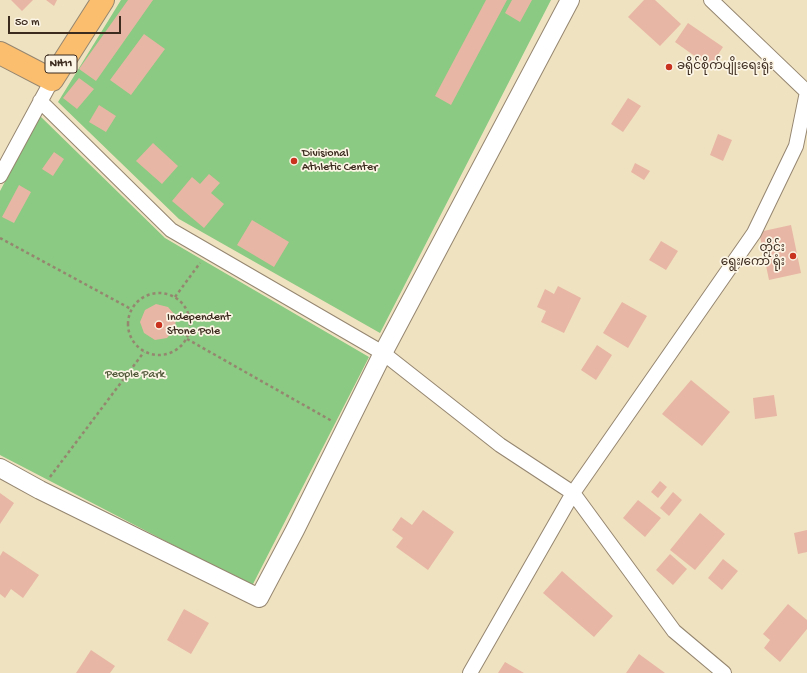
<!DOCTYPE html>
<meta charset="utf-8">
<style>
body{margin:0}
#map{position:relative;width:807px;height:673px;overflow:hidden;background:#efe2c1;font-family:"Gochi Hand",sans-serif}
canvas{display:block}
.scale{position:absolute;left:8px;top:16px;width:113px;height:18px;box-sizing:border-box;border:2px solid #3b2a1e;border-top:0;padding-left:5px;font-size:12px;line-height:14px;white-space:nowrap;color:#3b2a1e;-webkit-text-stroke:3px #fcf5e5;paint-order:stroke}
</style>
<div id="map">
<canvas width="807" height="673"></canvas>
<div class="scale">50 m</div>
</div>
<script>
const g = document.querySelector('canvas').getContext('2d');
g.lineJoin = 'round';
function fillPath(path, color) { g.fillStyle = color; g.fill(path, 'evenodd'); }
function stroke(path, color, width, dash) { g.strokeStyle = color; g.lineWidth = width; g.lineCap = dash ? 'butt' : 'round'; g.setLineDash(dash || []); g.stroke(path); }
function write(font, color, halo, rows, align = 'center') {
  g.font = font + ' "Gochi Hand","Noto Sans Myanmar",sans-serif'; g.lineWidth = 3.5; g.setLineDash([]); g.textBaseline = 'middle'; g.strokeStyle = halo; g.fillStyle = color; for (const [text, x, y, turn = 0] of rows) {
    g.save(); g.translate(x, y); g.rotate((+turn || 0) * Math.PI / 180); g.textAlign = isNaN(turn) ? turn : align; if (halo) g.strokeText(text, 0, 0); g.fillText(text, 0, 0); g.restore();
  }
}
const green = new Path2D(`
 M121 0H551L380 333 179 219 58 102Z
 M40 116 165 238 369 357 252 586 0 455V191Z`);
const building = new Path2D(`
 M11 0H33L22 11Z
 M46 0H57L54 6Z
 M128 0H153L96 81 79 69Z
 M486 0H507L451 105 435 96Z
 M512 0H532L520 22 505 13Z
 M644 0H655L681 24 660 46 628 17Z
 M688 23 723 47 710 67 675 42Z
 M144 34 165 49 131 95 110 80Z
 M79 78 94 89 77 109 63 98Z
 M628 98 641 106 623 132 611 124Z
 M99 105 116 116 106 132 89 122Z
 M718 134 732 140 723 161 710 155Z
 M153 143 178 166 162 184 136 161Z
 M54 152 64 159 53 176 42 169Z
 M635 163 650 171 644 180 631 172Z
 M209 174 220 183 211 193 224 204 204 228 172 201 192 177 200 184Z
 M19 185 31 192 14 223 2 217Z
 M252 220 289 242 274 267 237 245Z
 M791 225 801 273 769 280 759 232Z
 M661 241 678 251 666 270 649 260Z
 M558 286 581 298 564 333 541 322 546 311 537 307 545 289 554 294Z
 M622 302 647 316 628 348 603 333Z
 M156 304 168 307 176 316 175 329 167 338 155 340 144 333 140 322 145 310Z
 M597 345 612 355 596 380 581 370Z
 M691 380 730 412 702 446 662 414Z
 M774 395 777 416 755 419 753 398Z
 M660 481 667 487 658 498 651 492Z
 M673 492 682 500 669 516 660 508Z
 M0 493 14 503 0 524Z
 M638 500 661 518 645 537 623 518Z
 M423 510 454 532 428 570 396 547 403 538 392 530 401 517 412 525Z
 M700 513 725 534 695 570 670 550Z
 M807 530V552L798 554 794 533Z
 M3 551 39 575 23 598 11 589 5 598 0 594V556Z
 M670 554 687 569 673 585 656 570Z
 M723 559 738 571 722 590 708 578Z
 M562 571 613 616 594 637 543 593Z
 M788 604 807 620V629L780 662 764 648 770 640 763 634Z
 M184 609 209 623 191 654 167 640Z
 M91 650 115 666 110 673H76Z
 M639 654 665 673H626Z
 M505 662 524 673H498Z`);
const path = new Path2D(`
 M0 238 131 309
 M128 324a31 31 0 1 1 62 0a31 31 0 1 1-62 0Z
 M175 297 200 263
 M187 339 332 421
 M50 477 144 352`);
const minor = new Path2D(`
 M711 0 807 92
 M40 101 171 230 383 353 500 445 573 493 674 631 724 673
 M0 176 52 80
 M470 673 573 493 754 233 796 146 807 92`);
const tertiary = new Path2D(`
 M0 468 40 490 259 598 295 530 383 353 570 0`);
const trunk = new Path2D(`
 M0 53 52 80 103 0`);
const markers = [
 [669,67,4,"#c8321e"],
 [294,161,4,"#c8321e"],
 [793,256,4,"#c8321e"],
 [159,325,4,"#c8321e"]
];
const shields = [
 [61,64,32]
];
const shieldNames = [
 ["NH11",61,64]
];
const poiNames = [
 ["ခရိုင်စိုက်ပျိုးရေးရုံး",677,67],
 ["Divisional",302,154],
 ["Athletic Center",302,168],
 ["တိုင်း",785,249,"right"],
 ["ရွေး/ကော် ရုံး",785,263,"right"],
 ["Independent",167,318],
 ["Stone Pole",167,332]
];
const parkNames = [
 ["People Park",135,375]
];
fillPath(green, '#8aca82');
fillPath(building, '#e8b6a4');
stroke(minor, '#958670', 16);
stroke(tertiary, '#958670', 20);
stroke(trunk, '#958670', 24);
stroke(path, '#958670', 2.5, [3, 3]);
stroke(minor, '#fff', 14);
stroke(tertiary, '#fff', 18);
stroke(trunk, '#fbbe6e', 22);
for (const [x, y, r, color] of markers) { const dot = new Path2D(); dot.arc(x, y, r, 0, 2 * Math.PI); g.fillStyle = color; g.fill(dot); stroke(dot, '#fcf5e5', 1.5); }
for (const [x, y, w] of shields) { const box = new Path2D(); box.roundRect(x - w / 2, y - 9, w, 18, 3); g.fillStyle = '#fcf5e5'; g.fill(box); stroke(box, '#3b2a1e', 1); }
write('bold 11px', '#3b2a1e', null, shieldNames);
write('12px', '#3b2a1e', '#fcf5e5', poiNames, 'left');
write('12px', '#535a3c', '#fcf5e5', parkNames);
</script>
